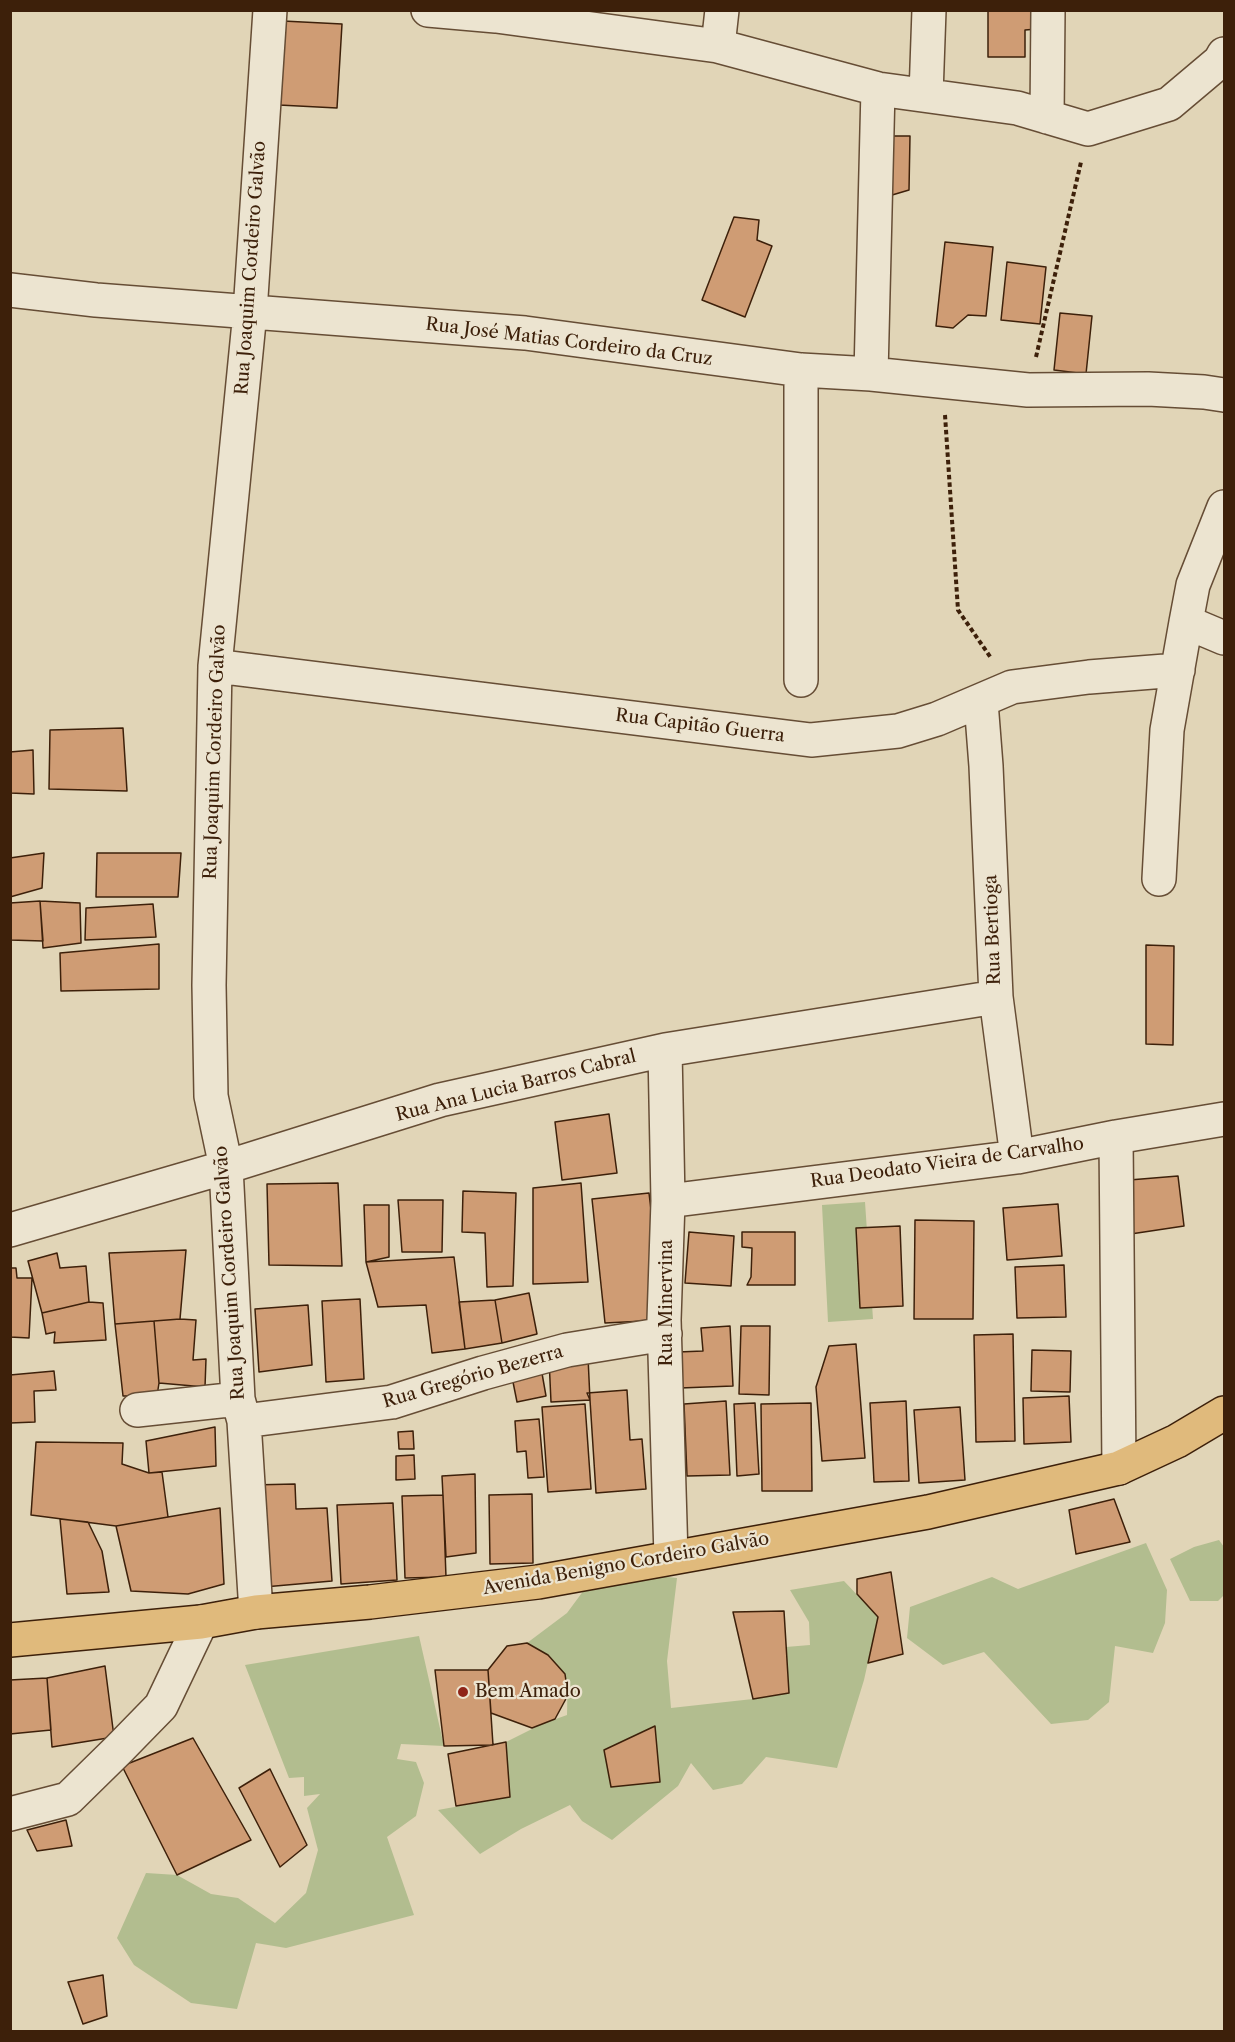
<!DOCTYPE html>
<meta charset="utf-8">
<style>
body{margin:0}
#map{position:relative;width:1235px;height:2042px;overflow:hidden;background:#e1d5b7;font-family:"Libre Caslon Text",serif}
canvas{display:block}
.frame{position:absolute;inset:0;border:12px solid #3d200a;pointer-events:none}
</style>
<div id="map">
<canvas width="1235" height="2042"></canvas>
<div class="frame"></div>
</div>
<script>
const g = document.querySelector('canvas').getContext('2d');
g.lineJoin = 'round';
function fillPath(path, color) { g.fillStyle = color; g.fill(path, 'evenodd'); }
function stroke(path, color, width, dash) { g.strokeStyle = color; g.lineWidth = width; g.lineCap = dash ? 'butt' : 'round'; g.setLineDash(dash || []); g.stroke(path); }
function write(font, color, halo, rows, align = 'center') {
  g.font = font + ' "Libre Caslon Text",serif'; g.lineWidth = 4.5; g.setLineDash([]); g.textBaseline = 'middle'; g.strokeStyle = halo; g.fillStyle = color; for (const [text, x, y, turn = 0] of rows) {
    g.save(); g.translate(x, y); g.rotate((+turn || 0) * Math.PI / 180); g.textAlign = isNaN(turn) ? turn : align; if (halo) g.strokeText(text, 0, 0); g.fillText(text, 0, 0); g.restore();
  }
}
const green = new Path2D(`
 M865 1202 873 1319 828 1322 822 1205Z
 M1219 1540 1224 1547V1595L1218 1601H1190L1170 1559 1194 1547Z
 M1146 1543 1167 1590 1165 1623 1153 1653 1115 1646 1109 1702 1088 1720 1051 1724 984 1652 943 1665 907 1638 910 1607 992 1577 1018 1589Z
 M650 1575 677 1578 667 1661 671 1708 753 1699 789 1693 786 1647 810 1645 809 1622 790 1590 844 1581 878 1617 864 1680 837 1768 766 1757 742 1784 713 1790 691 1763 678 1786 612 1840 582 1821 570 1805 521 1829 480 1854 438 1810 509 1797 506 1742 542 1724 567 1715C569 1673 564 1664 527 1643L567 1613 584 1590Z
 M419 1636 444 1746 401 1744 397 1759 416 1762 424 1783 416 1816 387 1837 414 1915 286 1948 256 1943 237 2009 191 2003 134 1965 117 1938 146 1873 177 1875 211 1894 238 1898 275 1923 306 1893 318 1850 307 1808 320 1794 304 1796V1777L289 1778 245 1665Z`);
const building = new Path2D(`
 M988 10H1037V29L1025 30V57H988Z
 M283 21 342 24 337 108 279 105Z
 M883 136H910L909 190 882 198Z
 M734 217 759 220 757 240 772 246 745 317 702 300Z
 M945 242 993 247 986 316 968 315 953 328 936 326Z
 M1007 262 1046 267 1040 324 1001 320Z
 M1060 313 1092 316 1086 374 1054 370Z
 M123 728 127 791 49 789 50 730Z
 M33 750 34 794 10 793V752Z
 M44 853 42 888 10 897V858Z
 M97 853H181L178 897H96Z
 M40 901 80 903 81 943 43 948Z
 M40 901 43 941 10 940V903Z
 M153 904 156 937 85 940 86 908Z
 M159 944V989L61 991 60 953Z
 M1146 945 1174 946 1173 1045 1146 1044Z
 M609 1114 617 1173 562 1180 555 1122Z
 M1178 1176 1184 1226 1124 1235 1117 1181Z
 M338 1183 342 1266 269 1265 267 1184Z
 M581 1183 588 1282 533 1284V1188Z
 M463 1191 516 1193 513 1286 487 1287 485 1233 462 1232Z
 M649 1193 664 1320 605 1323 592 1199Z
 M398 1200H443L442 1252H402Z
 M1058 1204 1062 1256 1007 1260 1003 1208Z
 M364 1205H389V1257L366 1262Z
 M915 1220 974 1221 973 1319H914Z
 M900 1226 903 1306 860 1308 856 1228Z
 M689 1232 734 1236 731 1286 685 1283Z
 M742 1232H795V1285H747L751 1277 752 1248 742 1247Z
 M186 1250 180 1319 115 1324 109 1253Z
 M57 1253 60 1268 86 1266 89 1302 42 1313 28 1261Z
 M454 1257 465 1349 432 1353 426 1305 378 1307 366 1262Z
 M1064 1265 1066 1317 1017 1318 1015 1267Z
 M10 1268H16L17 1278H32L29 1338 10 1337Z
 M529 1293 537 1334 502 1343 495 1300Z
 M360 1299 364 1379 326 1382 322 1301Z
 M495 1300 502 1343 465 1349 459 1302Z
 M89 1302 103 1303 106 1340 54 1343 55 1332 46 1334 42 1313Z
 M308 1305 312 1365 259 1372 255 1309Z
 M180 1319 196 1320 193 1360 206 1359 205 1387 159 1383 154 1321Z
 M154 1321 159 1383 157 1396H123L115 1324Z
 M730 1326 733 1386 680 1388 678 1352 703 1351 701 1328Z
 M741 1326H770L769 1395 739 1394Z
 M1013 1334 1015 1441 976 1442 974 1335Z
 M856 1344 865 1458 822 1461 816 1387 829 1346Z
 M1032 1350 1071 1351 1070 1392 1031 1391Z
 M588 1357 590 1400 551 1402 549 1359Z
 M540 1362 546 1396 517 1402 510 1367Z
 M54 1371 56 1390 34 1391 35 1422 10 1423V1375Z
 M627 1390 630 1440 642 1439 646 1489 596 1493 590 1400 587 1393Z
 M1069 1396 1071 1442 1024 1444 1023 1398Z
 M726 1401 730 1475 687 1476 684 1404Z
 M906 1401 909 1481 874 1482 870 1403Z
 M755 1403 759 1474 737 1476 734 1404Z
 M811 1403 812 1491H762L761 1404Z
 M585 1404 591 1489 548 1492 542 1407Z
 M960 1407 965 1480 919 1483 914 1410Z
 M539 1419 544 1477 528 1478 526 1451 517 1452 515 1421Z
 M215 1427 216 1466 149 1473 146 1441Z
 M413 1431 414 1449H399L398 1432Z
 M36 1442 123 1443 122 1464 149 1473 162 1472 168 1517 116 1526 31 1515Z
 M414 1455 415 1479 396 1480V1456Z
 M475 1474 476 1553 446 1557 442 1476Z
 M295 1484 296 1509 327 1508 332 1581 264 1587 251 1485Z
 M532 1494 533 1563 490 1564 489 1495Z
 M443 1495 446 1577 405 1578 402 1496Z
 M1114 1499 1130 1542 1076 1554 1069 1510Z
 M393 1503 397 1580 341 1584 337 1505Z
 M220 1508 224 1584 188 1594 131 1591 116 1526Z
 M60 1519 88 1522 102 1551 109 1592 67 1594Z
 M891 1572 903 1654 868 1663 878 1617 857 1594V1579Z
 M784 1611 789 1693 753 1699 733 1612Z
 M527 1643 548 1655 565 1674 568 1695 555 1719 532 1728 491 1713 488 1670 507 1646Z
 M105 1666 114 1737 52 1747 47 1678Z
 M435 1670H488L493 1745 444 1746Z
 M47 1678 51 1730 10 1734V1680Z
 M655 1726 660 1782 611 1787 604 1750Z
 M193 1738 251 1840 177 1875 122 1766Z
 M506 1742 510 1797 456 1806 448 1754Z
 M270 1769 307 1845 280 1867 239 1788Z
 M66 1820 72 1846 37 1851 27 1830Z
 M103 1975 107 2016 83 2024 68 1982Z`);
const path = new Path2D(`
 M1036 357 1081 162
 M945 415 958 610 991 658`);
const minor = new Path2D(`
 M428 10 496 16 718 46 878 89 1017 108 1088 129 1169 104 1220 61 1224 54
 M718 46 722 10
 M926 95 929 10
 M1047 117 1048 10
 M10 290 96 300 525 333 801 370 871 374 1028 390 1148 389 1204 392 1224 395
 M871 374 878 89
 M1186 622 1224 638
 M215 666 811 740 898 731 937 719 1012 687 1089 677 1178 670
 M801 680V370
 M981 702 986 766 996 997 1017 1157
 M1159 879 1167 730 1186 622 1193 585 1224 507
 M665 1050 668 1201 664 1320 671 1557
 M1116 1137 1119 1468
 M668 1201 1017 1157 1116 1137 1224 1119
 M10 1230 226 1167 440 1100 665 1050 996 997
 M137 1410 238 1399
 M244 1421 392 1402 483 1373 567 1350 665 1334
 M256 1612 244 1421 238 1399 226 1167 211 1096 209 985 215 666 250 312 270 10
 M10 1814 68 1799 119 1749 161 1706 201 1622`);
const primary = new Path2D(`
 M10 1640 201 1622 256 1612 370 1602 538 1582 928 1512 1119 1468 1177 1441 1224 1413`);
const markers = [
 [463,1692,6,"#8f2418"]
];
const streetNames = [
 ["Rua Joaquim Cordeiro Galvão",251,268,-86],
 ["Rua José Matias Cordeiro da Cruz",569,342,7],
 ["Rua Capitão Guerra",700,726,7],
 ["Rua Joaquim Cordeiro Galvão",215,752,-88],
 ["Rua Bertioga",993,930,-92],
 ["Rua Ana Lucia Barros Cabral",516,1086,-14],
 ["Rua Deodato Vieira de Carvalho",947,1163,-8],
 ["Rua Joaquim Cordeiro Galvão",230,1273,-94],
 ["Rua Minervina",667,1303,-90],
 ["Rua Gregório Bezerra",473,1377,-16],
 ["Avenida Benigno Cordeiro Galvão",626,1564,-10]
];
const poiNames = [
 ["Bem Amado",475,1692]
];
fillPath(green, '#b2bd8f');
fillPath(building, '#cf9c74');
stroke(building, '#3d200a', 1.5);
stroke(minor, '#664d35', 36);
stroke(primary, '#3d200a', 36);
stroke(path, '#3d200a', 4, [4.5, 3]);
stroke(minor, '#ece4d0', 33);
stroke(primary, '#e0ba7c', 33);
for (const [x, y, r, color] of markers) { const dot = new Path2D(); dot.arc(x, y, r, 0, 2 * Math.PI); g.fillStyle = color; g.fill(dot); stroke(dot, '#ece4d0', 2); }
write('18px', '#3d200a', '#ece4d0', streetNames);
write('18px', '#3d200a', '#ece4d0', poiNames, 'left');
</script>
